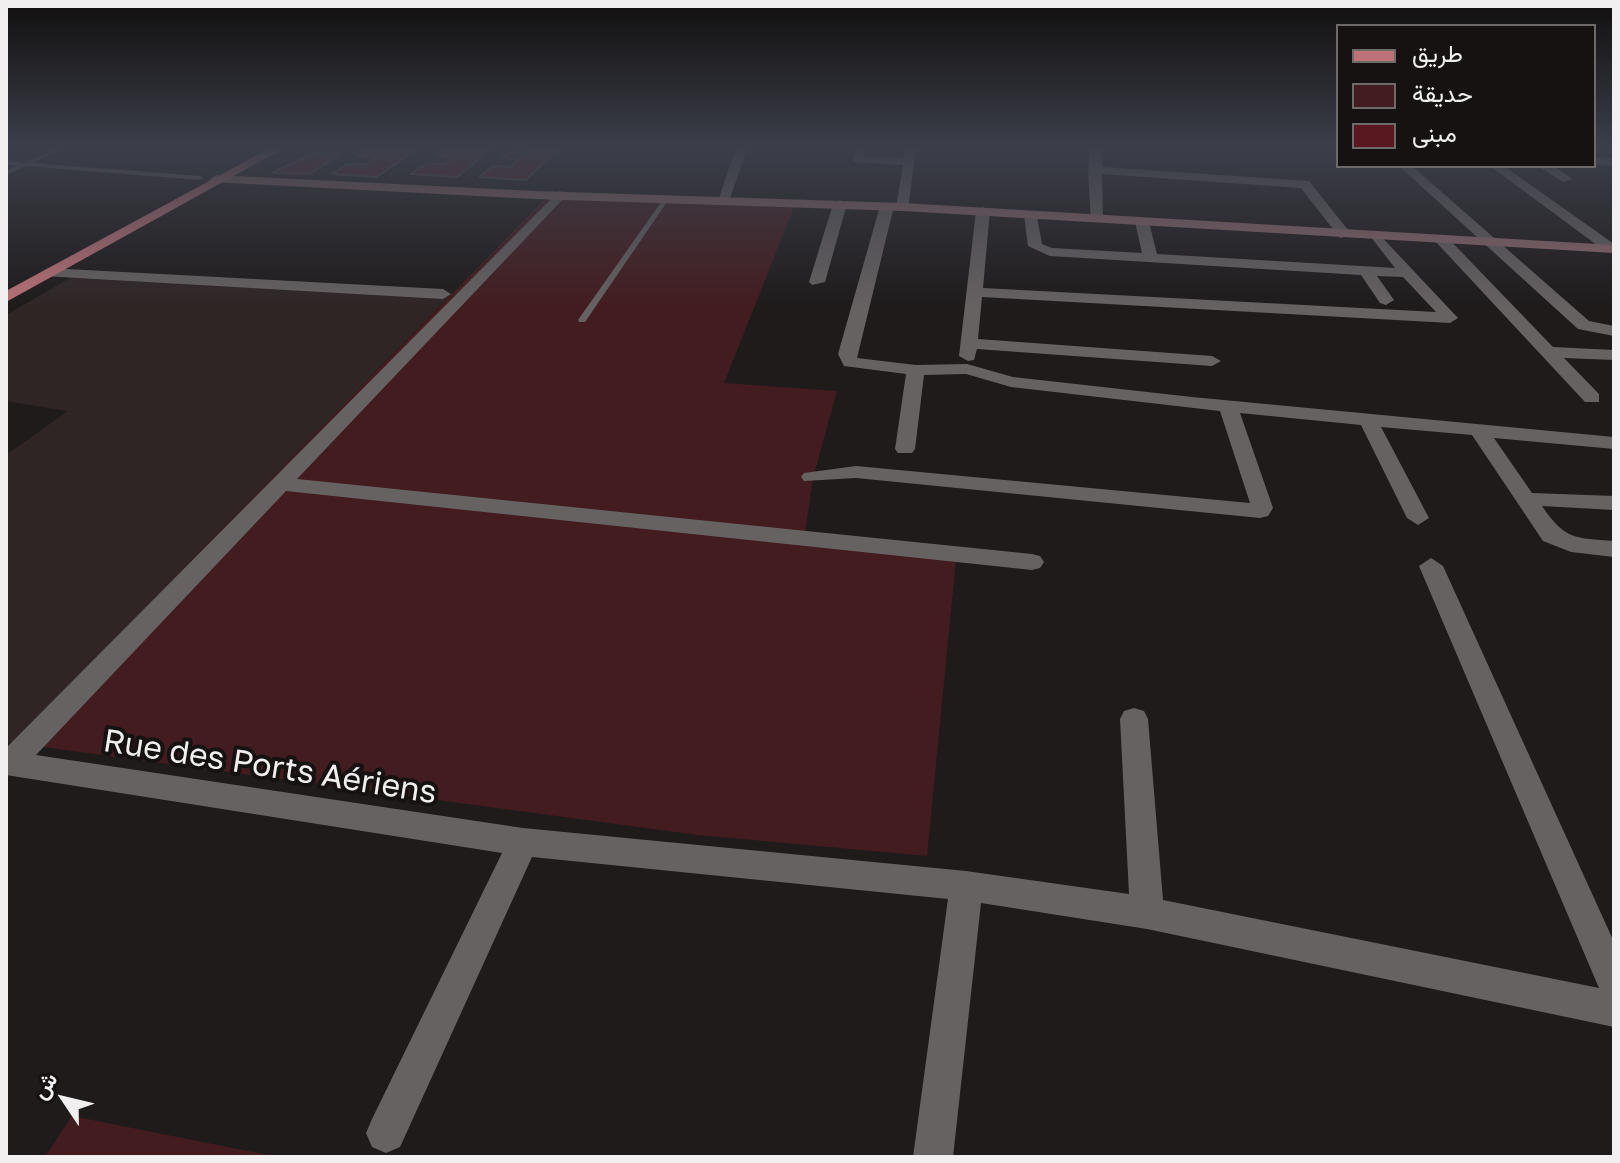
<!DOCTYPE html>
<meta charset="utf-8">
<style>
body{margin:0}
#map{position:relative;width:1620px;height:1163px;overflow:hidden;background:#1f1b1b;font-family:"Golos Text",Vazirmatn,sans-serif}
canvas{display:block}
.frame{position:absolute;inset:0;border:8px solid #f1efef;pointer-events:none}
.legend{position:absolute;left:1336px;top:24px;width:260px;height:144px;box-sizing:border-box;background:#161212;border:2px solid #6e6a6a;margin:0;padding:10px 14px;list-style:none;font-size:24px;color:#f1efef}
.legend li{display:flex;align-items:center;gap:16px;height:40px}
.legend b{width:40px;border:2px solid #6e6a6a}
.north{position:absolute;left:24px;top:1059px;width:80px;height:80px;-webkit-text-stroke:6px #161212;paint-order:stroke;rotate:305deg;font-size:22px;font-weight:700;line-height:32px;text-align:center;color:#f1efef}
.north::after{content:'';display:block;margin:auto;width:28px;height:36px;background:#f1efef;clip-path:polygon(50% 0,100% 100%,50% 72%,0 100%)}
</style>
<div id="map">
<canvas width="1620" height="1163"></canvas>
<div class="frame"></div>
<ul class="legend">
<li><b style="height:10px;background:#bc7378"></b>طريق</li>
<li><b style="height:22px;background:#431c1f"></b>حديقة</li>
<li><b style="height:22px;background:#591820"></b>مبنى</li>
</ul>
<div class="north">ش</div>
</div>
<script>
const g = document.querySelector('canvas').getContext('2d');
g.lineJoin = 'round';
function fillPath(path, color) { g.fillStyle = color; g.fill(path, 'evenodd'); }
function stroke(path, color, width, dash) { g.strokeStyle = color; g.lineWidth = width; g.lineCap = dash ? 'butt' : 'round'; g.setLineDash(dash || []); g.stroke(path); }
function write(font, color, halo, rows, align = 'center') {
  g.font = font + ' "Golos Text",sans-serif'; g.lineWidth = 8; g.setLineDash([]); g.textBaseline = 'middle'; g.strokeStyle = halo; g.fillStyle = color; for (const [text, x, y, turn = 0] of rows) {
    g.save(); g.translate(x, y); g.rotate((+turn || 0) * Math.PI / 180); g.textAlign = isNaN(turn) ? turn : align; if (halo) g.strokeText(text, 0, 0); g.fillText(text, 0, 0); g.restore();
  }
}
const built = new Path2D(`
 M77 274 453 293 13 743 6 742V455L68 411 6 401V315Z`);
const green = new Path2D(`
 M546 198 794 207 724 383 837 391 813 478 804 540 956 560 927 856 698 835 13 743Z
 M72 1116 278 1157H45Z`);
const building = new Path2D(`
 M393 147H419L377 177 332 174 347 164H367L377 157 357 156 367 149Z
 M468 147H494L457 177 411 174 427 163 445 164 453 157 436 156 445 149Z
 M534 147H560L526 180 479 177 493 166 511 167 518 159 501 158 509 152H528Z
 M314 153 342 154 309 174 272 173Z`);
const lane = new Path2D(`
 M60 147H67L33 163 200 176 203 178 200 180 26 166 6 175V171L17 166 6 165V161L24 163Z
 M664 198 669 199 585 322H579L578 320Z`);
const street = new Path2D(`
 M736 147H748L729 201 717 204Z
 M856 147H866L864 156 904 158 906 147H916L908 210 896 207 903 165 853 162Z
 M1091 147H1102V167L1309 181 1352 235 1340 238 1301 188 1102 174 1103 219 1091 222 1088 170Z
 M1594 157 1614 158V166L1594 165Z
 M1399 166H1412L1589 321 1614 326V336L1578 329Z
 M1490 166H1504L1614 244V251H1605Z
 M1538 166H1553L1573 179 1563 182Z
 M559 191 564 192V198L297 479 1032 554 1040 556 1044 562 1040 568 1032 570 286 491 36 755 523 828 966 871 1129 894 1120 719 1124 711 1134 708 1144 711 1148 719 1163 900 1599 988 1419 566 1431 558 1443 566 1614 942V1027L1147 929 981 903 953 1157H913L948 899 532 857 400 1147 386 1153 372 1147 366 1133 372 1119 502 853 6 775V748Z
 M840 200 847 204 825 282 812 285 809 282 833 204Z
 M887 202 894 206 857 358 916 365 967 364 1013 377 1192 397 1614 437V449L1494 438 1532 493 1614 496V510L1542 506C1565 540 1575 538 1614 541V557L1571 552 1543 541 1472 435 1381 427 1429 518 1418 525 1407 518 1361 425 1240 413 1273 508 1268 516 1260 518 856 478 804 481 801 477 804 473 856 466 1250 503 1220 411 1011 387 966 374 924 375 915 449 912 453H898L895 449 906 374 844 366 838 354 880 206Z
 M983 207 990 211 983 288 1436 312 1403 277 1377 276 1394 300 1386 305 1380 303 1361 275 1050 256 1028 246 1024 215 1036 212 1042 244 1052 248 1142 253 1135 222 1142 218 1149 222 1157 254 1395 268 1370 236 1377 232 1458 318 1450 323 982 297 978 339 1212 356 1221 361 1212 366 977 349 974 360 968 361 959 356 976 211Z
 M1436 236H1446L1553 347 1614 350V360L1564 358 1599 394V402H1585L1436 242Z
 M48 268 443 289 451 294 443 299 43 276 40 273Z`);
const secondary = new Path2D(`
 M216 175 535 191 903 203 1614 245V253L903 211 535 199 212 182 210 179Z`);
const primary = new Path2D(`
 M272 147H286L6 302V291Z`);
const nearStreetnames = [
 ["Rue des Ports Aériens",270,767,9]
];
fillPath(built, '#2f2525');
fillPath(green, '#431c1f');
fillPath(building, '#591820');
stroke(building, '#504b4b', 2);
fillPath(lane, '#676262');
fillPath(street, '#676262');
fillPath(secondary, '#916a6d');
fillPath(primary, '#bc7378');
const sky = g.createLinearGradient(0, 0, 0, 309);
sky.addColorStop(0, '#110f0f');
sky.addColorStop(0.48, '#3c3f4a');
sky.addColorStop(1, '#3c3f4a00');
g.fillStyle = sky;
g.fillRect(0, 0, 1620, 309);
write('32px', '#f1efef', '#161212', nearStreetnames);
</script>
